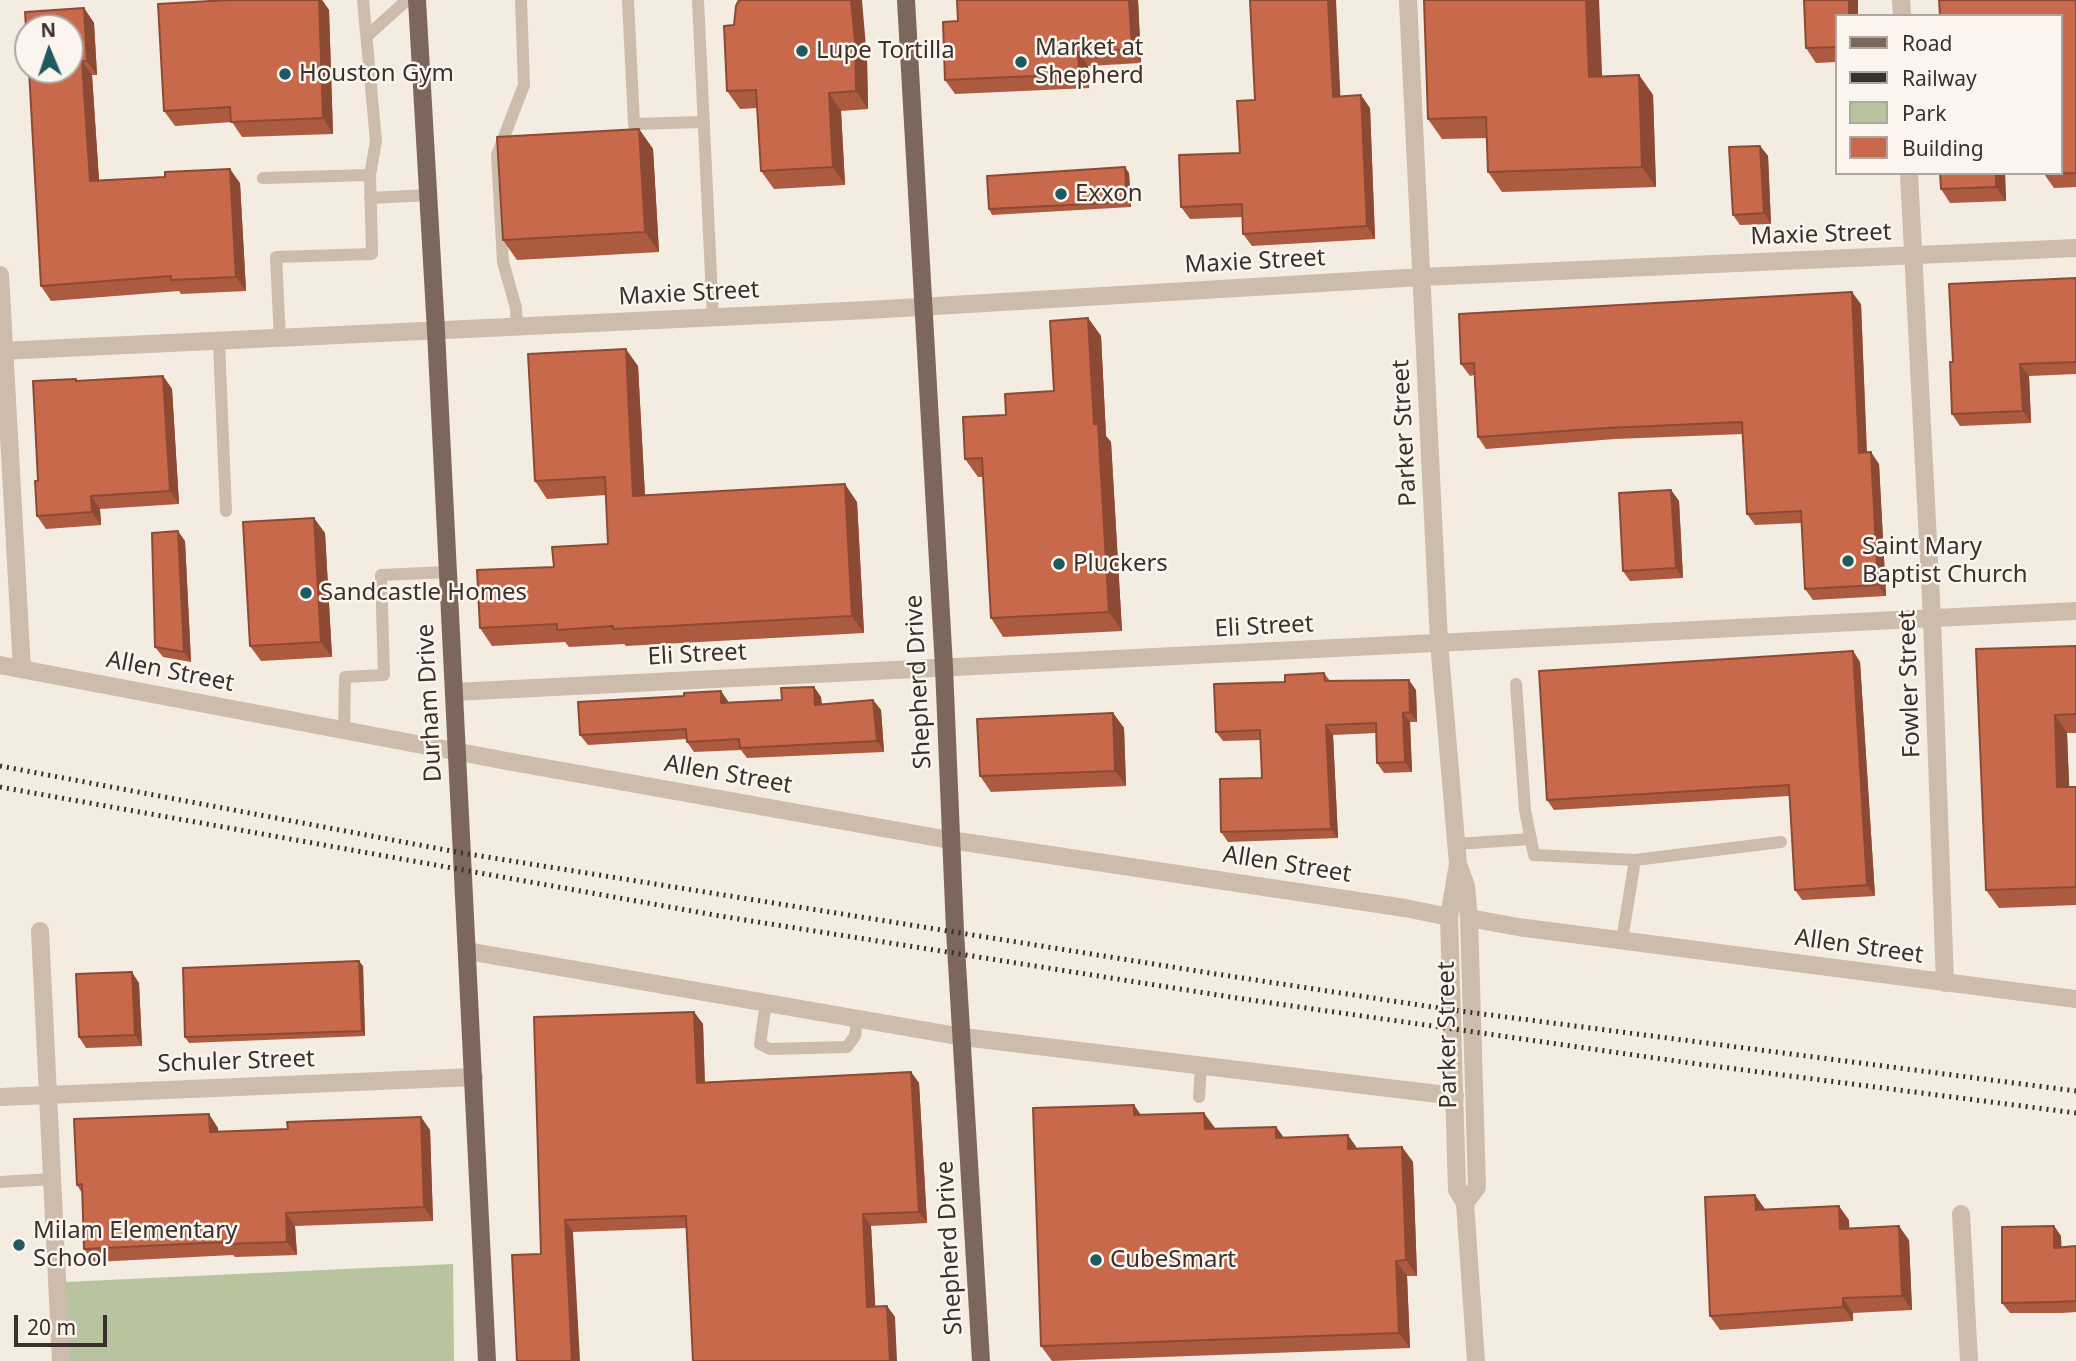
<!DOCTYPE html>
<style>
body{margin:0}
#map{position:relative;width:2076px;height:1361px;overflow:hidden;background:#f4ebe1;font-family:"Noto Sans",sans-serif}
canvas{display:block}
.legend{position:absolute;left:1835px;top:14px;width:228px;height:161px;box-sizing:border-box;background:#fbf5ee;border:2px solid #aea6a0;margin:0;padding:9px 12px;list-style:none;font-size:21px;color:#3b302b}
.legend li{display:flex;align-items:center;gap:14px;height:35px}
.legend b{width:35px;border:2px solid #aea6a0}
.north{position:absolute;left:14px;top:14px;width:70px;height:70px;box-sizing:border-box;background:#fbf5ee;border:2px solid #aea6a0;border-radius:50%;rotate:358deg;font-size:19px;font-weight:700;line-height:28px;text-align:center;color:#3b302b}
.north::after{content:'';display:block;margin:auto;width:24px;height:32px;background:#1f5a5e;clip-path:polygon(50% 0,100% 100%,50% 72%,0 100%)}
.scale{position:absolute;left:14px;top:1315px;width:93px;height:32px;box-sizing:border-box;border:4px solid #3b302b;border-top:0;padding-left:9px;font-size:21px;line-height:24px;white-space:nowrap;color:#3b302b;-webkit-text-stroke:5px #fbf5ee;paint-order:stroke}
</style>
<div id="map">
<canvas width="2076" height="1361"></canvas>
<ul class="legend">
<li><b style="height:9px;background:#7d675c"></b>Road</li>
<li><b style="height:9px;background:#3b302b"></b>Railway</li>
<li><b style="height:19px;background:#b8c4a0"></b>Park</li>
<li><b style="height:19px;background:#c8694b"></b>Building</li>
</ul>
<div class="north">N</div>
<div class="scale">20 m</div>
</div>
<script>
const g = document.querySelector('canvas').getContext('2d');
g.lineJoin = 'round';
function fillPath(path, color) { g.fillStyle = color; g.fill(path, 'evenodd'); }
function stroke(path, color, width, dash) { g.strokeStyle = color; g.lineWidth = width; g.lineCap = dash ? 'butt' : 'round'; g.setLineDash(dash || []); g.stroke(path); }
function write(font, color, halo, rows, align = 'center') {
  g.font = font + ' "Noto Sans",sans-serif'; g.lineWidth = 5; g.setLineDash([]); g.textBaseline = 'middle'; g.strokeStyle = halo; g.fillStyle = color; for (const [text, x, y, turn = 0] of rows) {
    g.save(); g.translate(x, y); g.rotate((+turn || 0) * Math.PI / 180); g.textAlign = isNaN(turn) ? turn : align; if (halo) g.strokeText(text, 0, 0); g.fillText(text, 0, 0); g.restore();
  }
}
const green = new Path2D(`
 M453 1264 454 1361H69L65 1282Z`);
const lane = new Path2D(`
 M628 0 634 124 703 122
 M698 0 713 318
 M367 36 407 0
 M263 178 370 175
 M370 198 428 195
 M517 327 516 308 503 262 497 155 524 85 521 0
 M280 340 276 257 372 254 370 175 376 141 363 0
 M219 343 226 511
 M1516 684 1525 810 1534 855 1635 860 1622 940
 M344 731 345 677 384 675 381 575 448 572
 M1456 844 1531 839
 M1635 860 1781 842
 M766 1003 760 1044 770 1049 847 1047 855 1036 857 1018
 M1199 1097 1201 1065
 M0 1182 52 1179`);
const street = new Path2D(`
 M1408 0 1439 642 1458 864 1466 886 1469 918 1477 1187 1465 1203
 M1901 0 1902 16
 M1909 173 1932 619 1945 983
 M0 275 22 669
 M0 351 868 310 1422 277 2076 248
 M0 665 512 762 950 840 1405 908 1449 917
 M454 692 2076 611
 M1458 864 1449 917 1457 1190 1465 1203 1476 1361
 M1469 918 1518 927 2076 999
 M40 931 61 1361
 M467 951 963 1037 1455 1096
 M0 1097 474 1077
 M1961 1214 1969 1361`);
const primary = new Path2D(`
 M417 0 436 331 487 1361
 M906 0 944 667 955 931 981 1361`);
const rail = new Path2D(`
 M0 766 462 853 1216 974 1452 1010 2076 1091
 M0 787 720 916 1237 998 1690 1063 2076 1113`);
const wall = new Path2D(`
 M228 0H322L329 10 333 134 242 137 232 122 175 126 164 111Z
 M1138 0 1141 63 1088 66 1089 88 955 94 945 80 958 21Z
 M1804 0H1858V16H1836V62L1816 63 1806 48Z
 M2076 0V187L2054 188 2044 174Z
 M84 8 94 23 97 75H92L99 180 240 183 246 291 181 294 179 291 51 301 41 286Z
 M867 59 868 109 841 111 845 185 774 189 761 171 757 108 740 109 727 91Z
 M1639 75 1653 95 1656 187 1502 192 1488 172 1487 138 1442 139 1428 119 1602 76Z
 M1341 96 1370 108 1375 239 1252 246 1243 234V217L1190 219 1181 207 1240 153Z
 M639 129 653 149 659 252 517 260 503 240Z
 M1760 146 1768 156 1771 224 1740 225 1733 215Z
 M1129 173 1131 207 992 215 989 209Z
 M1940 173H2005L2006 201 1950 203 1941 189Z
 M2076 278V374L2029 376 2031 423 1960 426 1952 414 1953 362Z
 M1861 304 1867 452 1879 464 1886 596 1813 600 1805 589 1802 523 1755 525 1747 514 1743 434 1615 439 1486 449 1478 437 1474 375 1470 376 1461 364Z
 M1088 318 1101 336 1106 436 1111 442 1122 631 1003 637 991 618 983 477H978L965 459 1006 415 1054 391Z
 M638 366 645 496 857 502 864 633 626 646 624 644 569 647 565 642 492 646 480 628 554 567 608 544 606 495 547 499 535 481Z
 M163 376 172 389 179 504 100 509 101 525 46 529 37 516 38 481 76 379 78 381Z
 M1671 490 1679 501 1683 578 1630 581 1623 571Z
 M325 533 332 657 261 661 250 646Z
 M185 541 191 662 163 657 155 647Z
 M2076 646V733H2067L2069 787H2076V905L1999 908 1986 890Z
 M1853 651 1860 662 1875 896 1802 900 1795 890 1789 796 1554 810 1547 800Z
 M1324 673 1330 681 1416 690 1417 722H1410L1412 772 1384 773 1377 763 1376 733 1333 735 1338 838 1228 842 1221 832 1262 778 1261 740 1223 741 1216 732 1285 682Z
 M814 687 821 697 822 704 873 700 881 710 884 752 747 758 741 750 694 752 687 742V739L588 745 580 735 684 696 721 691 728 703 782 700Z
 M1113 713 1124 728 1126 786 991 792 980 776Z
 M363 966 365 1036 189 1043 185 1037Z
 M139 983 142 1046 86 1048 79 1037Z
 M694 1012 703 1024 705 1082 911 1072 919 1083 927 1223 871 1226 875 1306H887L895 1317 687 1228 573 1232 541 1254Z
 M1134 1105 1141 1115 1215 1129 1276 1127 1284 1138 1357 1148 1402 1147 1413 1162 1417 1276H1407L1410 1348 1052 1361 1041 1346Z
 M421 1117 430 1130 433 1221 295 1226 297 1255 235 1257 233 1255 94 1262 84 1249 82 1193 77 1185 218 1128V1132L288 1129Z
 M1765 1209 1849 1220V1228L1909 1240 1912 1310 1853 1313V1321L1720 1330 1710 1316Z
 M2054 1226 2061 1236V1247L2076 1246V1312L2062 1313H2010L2002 1303Z`);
const shadedWall = new Path2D(`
 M319 0H322L329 10 333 134 323 118Z
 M851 0H862L867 59 868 109 856 91Z
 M1129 0H1138L1141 63 1132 49Z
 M1328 0H1336L1341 109 1333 97Z
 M1586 0H1599L1603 96 1589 77Z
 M1849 0H1858V16H1849Z
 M84 8 94 23 97 75 87 61Z
 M1078 52 1088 66 1089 88 1079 74Z
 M82 61 92 75 100 195 90 181Z
 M1639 75 1653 95 1656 187 1642 167Z
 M829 93 841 111 845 185 833 167Z
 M1361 95 1370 108 1375 239 1367 226Z
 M639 129 653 149 659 252 645 232Z
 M1760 146 1768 156 1771 224 1764 213Z
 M1125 167 1129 173 1131 207 1127 202Z
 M230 169 240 183 246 291 236 277Z
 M1996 173H2005L2006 201 1996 187Z
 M1852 292 1861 304 1867 464 1859 453Z
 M1088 318 1101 336 1106 436 1111 442 1122 631 1109 612 1094 424Z
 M626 349 638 366 646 514 633 496Z
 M2020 364 2029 376 2031 423 2023 411Z
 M163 376 172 389 179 504 170 491Z
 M1871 452 1879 464 1886 596 1878 585Z
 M845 484 857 502 864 633 852 616Z
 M1671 490 1679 501 1683 578 1676 568Z
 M91 496 100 509 101 525 92 512Z
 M314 518 325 533 332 657 321 642Z
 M178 531 185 541 191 662 184 652Z
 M1853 651 1860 662 1875 896 1867 885Z
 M1409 680 1416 690 1417 722 1410 712Z
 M814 687 821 697 822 715 815 705Z
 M721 691 728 701 729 714 721 703Z
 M873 700 881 710 884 752 877 741Z
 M1113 713 1124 728 1126 786 1115 771Z
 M1403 713 1410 722 1412 772 1405 762Z
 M2055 715 2067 733 2070 806 2057 787Z
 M1326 725 1333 735 1338 838 1331 829Z
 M359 961 363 966 365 1036 362 1031Z
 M132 972 139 983 142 1046 135 1035Z
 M694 1012 703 1024 705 1095 697 1083Z
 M911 1072 919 1083 927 1223 919 1212Z
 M1134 1105 1144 1120 1134 1115Z
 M1204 1113 1215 1128 1216 1144 1205 1129Z
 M209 1114 218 1128 219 1146 210 1132Z
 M421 1117 430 1130 433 1221 424 1207Z
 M1276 1127 1287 1142 1276 1138Z
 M1348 1135 1359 1151 1348 1149Z
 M1402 1147 1413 1162 1417 1276 1406 1260Z
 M1755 1195 1765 1209 1756 1210Z
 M1839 1206 1849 1220 1850 1243 1840 1229Z
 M286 1213 295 1226 297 1255 287 1242Z
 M863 1214 871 1226 876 1318 867 1307Z
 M565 1220 573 1232 580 1361H572Z
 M1899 1226 1909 1240 1912 1310 1902 1296Z
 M2054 1226 2061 1236 2062 1258 2054 1248Z
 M1396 1261 1407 1276 1410 1348 1399 1333Z
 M1843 1298 1853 1313V1321L1843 1307Z
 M887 1306 895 1317 897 1361H890Z`);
const building = new Path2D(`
 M228 0H319L323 118 231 122 230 107 164 111 158 4Z
 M739 0H851L855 41 856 91 829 93 833 167 761 171 756 90 727 91 724 26 734 25 736 6Z
 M957 0H1129L1132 49 1078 52 1079 74 945 80 943 22 958 21Z
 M1250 0H1328L1333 97 1361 95 1367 226 1243 234 1242 204 1181 207 1179 155 1240 153 1237 101 1255 100Z
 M1424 0H1586L1589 77 1639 75 1642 167 1488 172 1486 117 1428 119Z
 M1804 0H1849V16H1836V47L1806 48Z
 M1939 0H2076V173L2044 174 2060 173V16H1940Z
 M84 8 87 61H82L90 181 165 177V172L230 169 236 277 171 280V276L41 286 29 70H70V28H28V59L25 12Z
 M639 129 645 232 503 240 497 137Z
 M1760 146 1764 213 1733 215 1729 147Z
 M1125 167 1127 202 989 209 987 176Z
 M1940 173H1996V187L1941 189Z
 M2076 278V362L2020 364 2023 411 1952 414 1950 362H1953L1949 284Z
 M1852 292 1859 453 1871 452 1878 585 1805 589 1801 511 1747 514 1742 422 1607 428 1478 437 1474 363 1461 364 1459 314Z
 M1088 318 1094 424H1098L1109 612 991 618 982 458 965 459 963 417 1006 415 1005 394 1054 391 1050 321Z
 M626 349 633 496 845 484 852 616 613 629V626L557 630V624L480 628 477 570 554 567 552 547 608 544 605 477 535 481 528 354Z
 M163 376 170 491 91 496 92 512 37 516 35 481H38L33 381 76 379V381Z
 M1671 490 1676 568 1623 571 1619 493Z
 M314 518 321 642 250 646 243 522Z
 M178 531 184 652 155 647 152 533Z
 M2076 646V714L2055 715 2057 787H2076V887L1986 890 1976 649Z
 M1853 651 1867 885 1795 890 1789 785 1547 800 1539 671Z
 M1324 673 1325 681 1409 680 1410 712 1403 713 1405 762 1377 763 1376 723 1326 725 1331 829 1221 832 1220 779 1262 778 1260 730 1216 732 1214 684 1285 682V675Z
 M814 687 815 705 873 700 877 741 740 748 739 739 687 742 686 729 580 735 578 702 684 696V693L721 691V703L782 700 781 688Z
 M1113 713 1115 771 980 776 977 719Z
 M359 961 362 1031 185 1037 183 968Z
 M132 972 135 1035 79 1037 76 974Z
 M694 1012 697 1083 911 1072 919 1212 863 1214 867 1307 887 1306 890 1361H693L686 1216 565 1220 572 1361H517L512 1255 541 1254 534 1017Z
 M1134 1105V1115L1204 1113 1205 1129 1276 1127V1138L1348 1135V1149L1402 1147 1406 1260 1396 1261 1399 1333 1041 1346 1033 1108Z
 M209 1114 210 1132 288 1129 287 1122 421 1117 424 1207 286 1213 287 1242 225 1244V1242L84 1249 82 1184 77 1185 74 1119Z
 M1755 1195 1756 1210 1839 1206 1840 1229 1899 1226 1902 1296 1843 1298V1307L1710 1316 1705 1197Z
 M2054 1226V1248L2076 1246V1301L2055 1302 2002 1303V1227Z`);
const markers = [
 [802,51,7,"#1f5a5e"],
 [1021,62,7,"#1f5a5e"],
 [285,74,7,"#1f5a5e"],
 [1061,194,7,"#1f5a5e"],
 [1848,561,7,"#1f5a5e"],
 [1059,564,7,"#1f5a5e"],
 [306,593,7,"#1f5a5e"],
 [19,1245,7,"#1f5a5e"],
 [1096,1260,7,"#1f5a5e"]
];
const poiNames = [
 ["Market at",1035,48],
 ["Shepherd",1035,76],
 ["Lupe Tortilla",816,51],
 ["Houston Gym",299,74],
 ["Exxon",1075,194],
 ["Saint Mary",1862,547],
 ["Baptist Church",1862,575],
 ["Pluckers",1073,564],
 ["Sandcastle Homes",320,593],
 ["Milam Elementary",33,1231],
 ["School",33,1259],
 ["CubeSmart",1110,1260]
];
const streetNames = [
 ["Maxie Street",1821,235,-2],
 ["Maxie Street",1255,262,-3],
 ["Maxie Street",689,294,-3],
 ["Parker Street",1405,433,-93],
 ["Eli Street",1264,627,-3],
 ["Eli Street",697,655,-3],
 ["Allen Street",170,672,11],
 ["Shepherd Drive",919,682,-93],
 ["Fowler Street",1910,684,-92],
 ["Durham Drive",430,703,-93],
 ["Allen Street",728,775,10],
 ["Allen Street",1287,865,9],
 ["Allen Street",1859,947,8],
 ["Parker Street",1448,1035,-91],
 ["Schuler Street",236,1062,-2],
 ["Shepherd Drive",950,1248,-93]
];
fillPath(green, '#b8c4a0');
stroke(lane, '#cdbbac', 12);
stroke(street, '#cdbbac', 18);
stroke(primary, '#7d675c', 18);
stroke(rail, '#3b302b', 5, [2, 5]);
fillPath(wall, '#ac5a40');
fillPath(shadedWall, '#8c4a34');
fillPath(building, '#c8694b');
stroke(building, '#8c4a34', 2);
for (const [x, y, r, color] of markers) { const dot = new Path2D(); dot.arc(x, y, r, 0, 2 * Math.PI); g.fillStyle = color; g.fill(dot); stroke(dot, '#fbf5ee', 2.5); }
write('24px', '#3b302b', '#fbf5ee', poiNames, 'left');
write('24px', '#3b302b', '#fbf5ee', streetNames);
</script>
